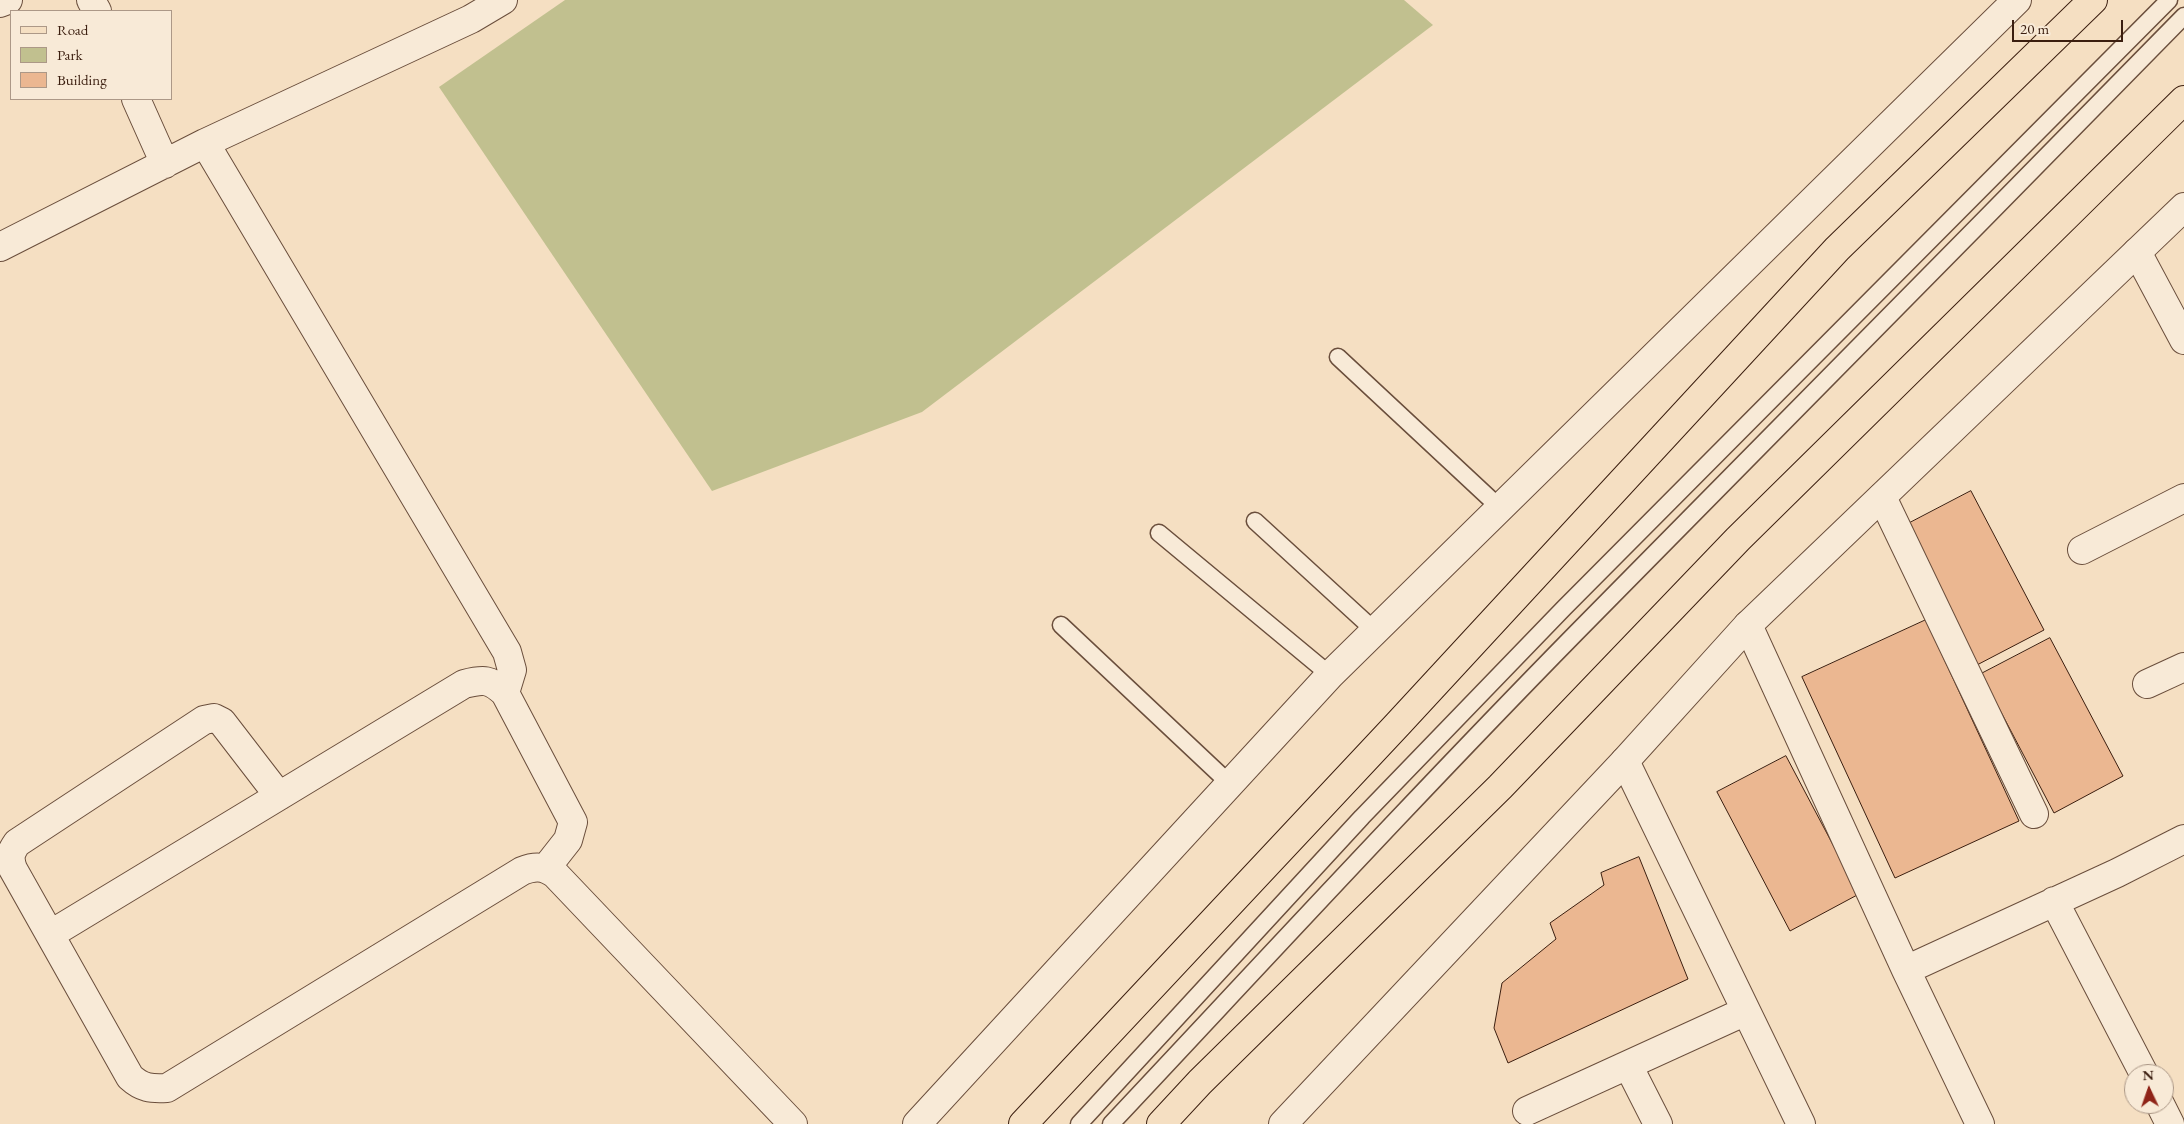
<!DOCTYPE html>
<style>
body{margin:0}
#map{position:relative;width:2184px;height:1124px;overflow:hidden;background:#f5dfc2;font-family:"EB Garamond",serif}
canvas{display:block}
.legend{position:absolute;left:10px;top:10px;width:162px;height:90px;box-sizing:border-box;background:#f8ead7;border:1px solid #ac9887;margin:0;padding:6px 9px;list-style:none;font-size:15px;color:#3b1e0f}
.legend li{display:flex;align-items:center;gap:10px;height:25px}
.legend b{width:25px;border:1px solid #ac9887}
.north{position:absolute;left:2124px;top:1064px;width:50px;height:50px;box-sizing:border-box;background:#f8ead7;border:1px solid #ac9887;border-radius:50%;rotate:357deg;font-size:14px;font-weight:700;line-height:20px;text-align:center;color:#3b1e0f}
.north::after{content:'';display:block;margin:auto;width:18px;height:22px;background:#8f2418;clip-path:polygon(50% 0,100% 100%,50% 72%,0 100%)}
.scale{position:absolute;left:2012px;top:20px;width:111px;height:22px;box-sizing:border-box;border:2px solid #3b1e0f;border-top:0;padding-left:6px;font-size:15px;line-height:18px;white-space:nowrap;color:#3b1e0f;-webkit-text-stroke:4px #f8ead7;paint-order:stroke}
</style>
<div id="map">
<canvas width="2184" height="1124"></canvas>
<ul class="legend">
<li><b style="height:6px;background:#f5dfc2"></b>Road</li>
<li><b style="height:14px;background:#c1c08f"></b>Park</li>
<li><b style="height:14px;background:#ebb791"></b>Building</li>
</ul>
<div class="north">N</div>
<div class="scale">20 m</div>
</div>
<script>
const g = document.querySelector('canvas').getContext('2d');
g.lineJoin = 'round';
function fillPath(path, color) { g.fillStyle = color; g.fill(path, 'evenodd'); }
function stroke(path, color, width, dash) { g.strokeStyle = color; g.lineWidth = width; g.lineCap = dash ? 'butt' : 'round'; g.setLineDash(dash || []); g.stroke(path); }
const green = new Path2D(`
 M565 0H1404L1433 25 922 412 712 491 439 87Z`);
const building = new Path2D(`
 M1971 491 2044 630 1975 666 1902 527Z
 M1926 620 2019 821 1895 878 1802 677Z
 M2050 638 2123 776 2054 813 1981 674Z
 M1786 756 1859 894 1790 931 1717 792Z
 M1639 857 1688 979 1508 1063 1494 1028 1502 983 1556 939 1550 923 1604 885 1601 873Z`);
const service = new Path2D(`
 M1338 357 1500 508
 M1255 521 1375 631
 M1159 533 1330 675
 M1061 625 1230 784
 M1079 1124 1362 817 1564 608 2169 0
 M1111 1124C1265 960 1417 795 1575 634 1777 428 1982 223 2184 16`);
const minor = new Path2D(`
 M91 0 97 11
 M0 3 8 0
 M136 99 165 164
 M205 143 507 652 512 670 505 693
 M0 247 205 143 471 19 503 0
 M2137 252 2184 340
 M1882 497 2034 814
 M2082 550 2184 498
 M1748 625 1906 970 1980 1124
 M2147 684 2184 667
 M1625 761 1801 1124
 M279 796 222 722 214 718 204 720 17 843C10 853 9 858 13 869L130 1077C142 1088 151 1089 167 1088L522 871C535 866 543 866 555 874L793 1124
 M2054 901 2144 1074
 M51 934 464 684C484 679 490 679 505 693L573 822 568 840 546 868
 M1906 970 2117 873 2184 839
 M1628 1065 1658 1124
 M2160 1104 2170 1124
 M1527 1111 1746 1011`);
const tertiary = new Path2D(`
 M917 1124 1330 675 2017 0
 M1283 1124 1625 761 1748 625 2184 207`);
const primary = new Path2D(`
 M1023 1124 1398 724 1837 249 2093 0
 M1161 1124 1200 1082 1500 787 1738 539 2184 100`);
fillPath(green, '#c1c08f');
fillPath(building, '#ebb791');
stroke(building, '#3b1e0f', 1);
stroke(service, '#6a4e3c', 19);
stroke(minor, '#6a4e3c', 30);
stroke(tertiary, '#6a4e3c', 30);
stroke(primary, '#3b1e0f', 30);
stroke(service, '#f8ead7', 16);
stroke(minor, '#f8ead7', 28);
stroke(tertiary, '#f8ead7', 28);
stroke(primary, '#f5dfc2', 28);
</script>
